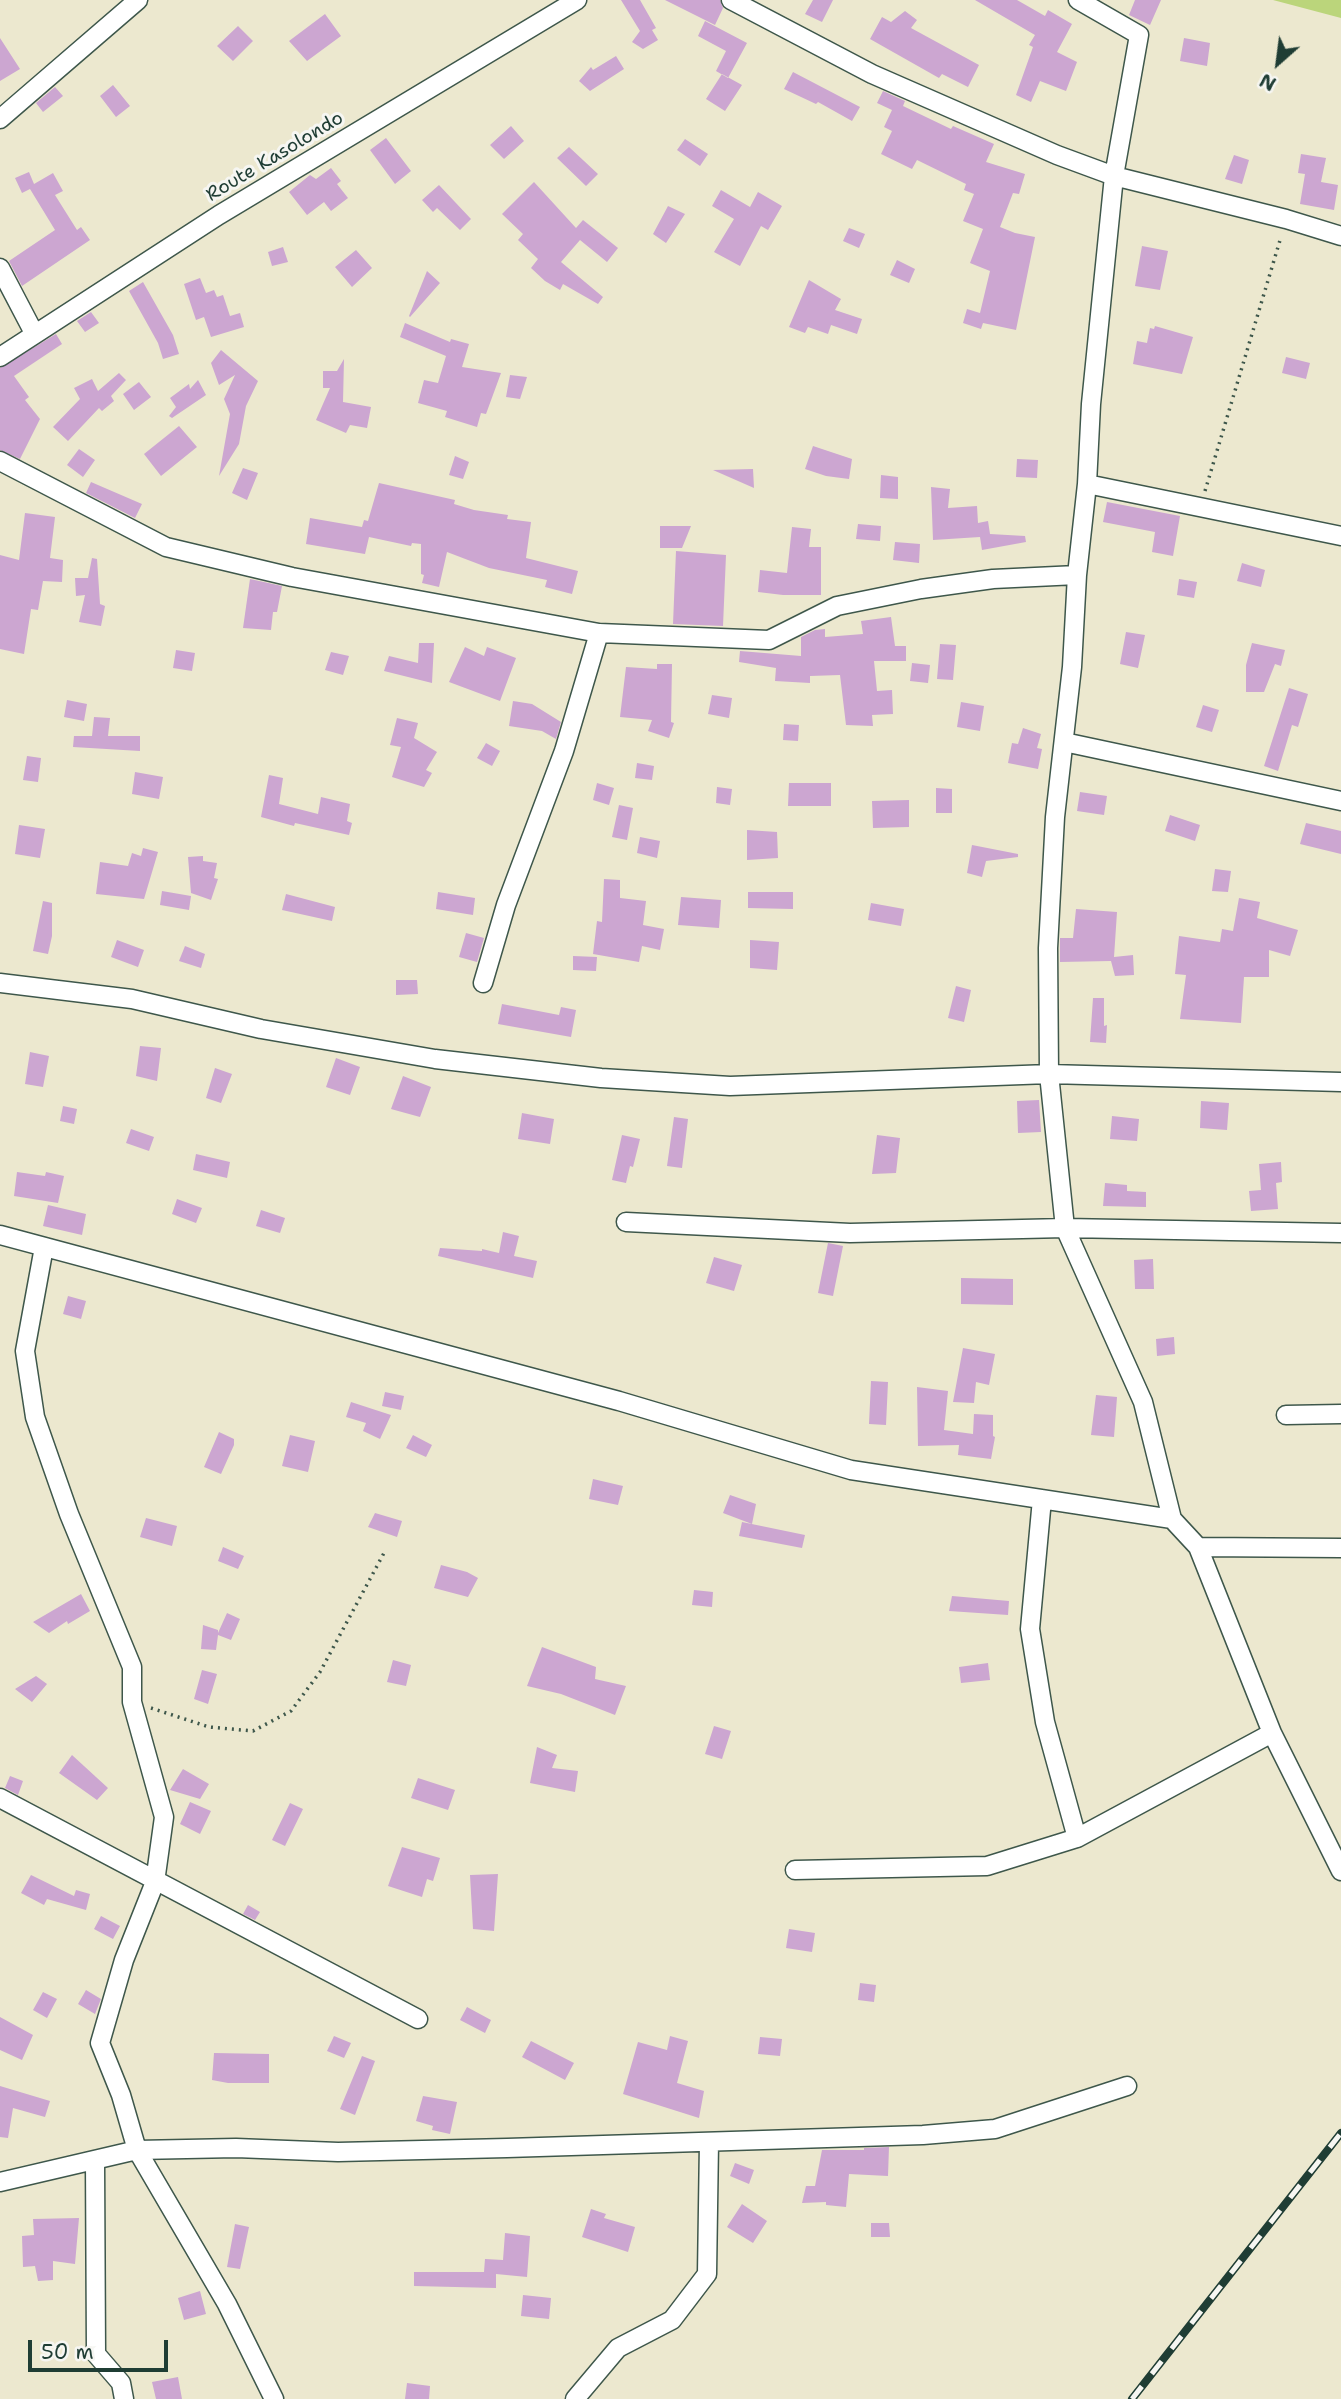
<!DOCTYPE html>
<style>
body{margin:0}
#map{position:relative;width:1341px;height:2399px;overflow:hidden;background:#ece8cf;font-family:"Shantell Sans",sans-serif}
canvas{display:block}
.north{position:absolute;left:1243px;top:28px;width:70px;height:70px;-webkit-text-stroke:5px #f6f6f2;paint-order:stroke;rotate:208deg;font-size:19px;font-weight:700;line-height:28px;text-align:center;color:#1f3d34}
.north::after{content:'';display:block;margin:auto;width:24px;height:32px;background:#1f3d34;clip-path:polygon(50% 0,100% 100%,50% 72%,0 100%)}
.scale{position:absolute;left:28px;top:2340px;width:140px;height:32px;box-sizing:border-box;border:4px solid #1f3d34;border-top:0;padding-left:9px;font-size:21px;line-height:24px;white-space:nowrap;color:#1f3d34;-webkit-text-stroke:5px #f6f6f2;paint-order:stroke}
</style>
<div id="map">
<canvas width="1341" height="2399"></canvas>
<div class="north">N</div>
<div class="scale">50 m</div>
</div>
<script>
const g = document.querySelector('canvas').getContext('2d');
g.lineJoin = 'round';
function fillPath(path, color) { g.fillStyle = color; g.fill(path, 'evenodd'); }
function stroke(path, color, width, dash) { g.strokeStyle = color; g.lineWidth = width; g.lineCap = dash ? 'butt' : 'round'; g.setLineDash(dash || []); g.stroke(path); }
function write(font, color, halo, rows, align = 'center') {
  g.font = font + ' "Shantell Sans",sans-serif'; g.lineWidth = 6; g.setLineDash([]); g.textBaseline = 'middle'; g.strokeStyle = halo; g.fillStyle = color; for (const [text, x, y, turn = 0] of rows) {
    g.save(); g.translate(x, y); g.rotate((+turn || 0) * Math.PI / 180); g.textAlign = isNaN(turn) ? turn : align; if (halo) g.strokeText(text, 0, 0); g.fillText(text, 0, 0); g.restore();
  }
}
const green = new Path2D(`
 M1273 0H1341V18Z`);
const building = new Path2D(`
 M621 0H640L656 28 652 30 658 40 643 49 632 42 640 31Z
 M665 0H720L723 8 715 25Z
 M813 0H833L822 22 805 14Z
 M975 0H1017L1045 16 1048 10 1072 24 1057 52 1077 62 1066 91 1040 81 1031 102 1016 95 1033 47 1029 45 1035 35Z
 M1135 0H1161L1150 25 1129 15Z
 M905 11 917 20 911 28 979 65 968 87 942 74 939 78 870 39 882 17 891 22Z
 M325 14 341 36 307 61 289 41Z
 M705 21 747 43 728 78 716 71 726 51 698 36Z
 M238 26 253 41 233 61 217 46Z
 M0 38 20 69 0 81Z
 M1184 38 1210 43 1207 66 1180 61Z
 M616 56 624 69 590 91 579 81 591 67 593 70Z
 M793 72 860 107 852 121 818 102 816 104 784 89Z
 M722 74 742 85 725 111 706 99Z
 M113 85 130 106 116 117 100 96Z
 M55 87 63 96 43 112 36 103Z
 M883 91 905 101 903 106 951 129 953 126 994 144 986 162 1025 174 1019 194 1013 193 1000 227 1015 233 1035 237 1016 330 983 323 981 329 963 323 967 309 980 313 990 271 970 263 983 229 963 221 974 194 964 190 966 184 917 160 912 169 881 154 892 131 884 127 892 110 877 103Z
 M511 126 524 141 504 159 490 145Z
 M386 138 411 171 395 184 370 150Z
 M685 139 708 154 700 166 677 150Z
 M569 147 598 174 586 186 557 158Z
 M1301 154 1326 158 1321 182 1338 185 1334 210 1300 204 1305 174 1298 173Z
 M1234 155 1249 160 1242 184 1225 179Z
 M331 168 341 181 337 184 348 198 331 211 324 202 307 215 289 192 310 175 316 179Z
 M29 172 34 184 53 173 63 191 55 195 77 230 81 227 90 240 22 286 9 261 55 230 30 189 22 193 15 178Z
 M534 182 576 228 583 220 618 248 607 262 580 240 561 262 603 297 598 304 563 284 560 290 545 281 531 268 538 259 518 240 523 234 502 214Z
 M439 185 471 219 460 230 437 208 433 212 422 200Z
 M721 190 750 207 758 192 782 206 768 230 761 226 740 266 714 252 734 219 712 206Z
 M668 206 685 214 666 243 653 234Z
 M849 228 865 234 859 248 843 241Z
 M1142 246 1168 251 1160 290 1135 286Z
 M283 247 288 262 272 266 268 252Z
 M356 250 372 268 352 287 335 267Z
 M897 260 915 269 909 283 890 275Z
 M427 271 440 283 410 317 409 316Z
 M200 278 206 293 214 290 217 297 223 295 230 316 240 313 244 327 211 337 204 317 196 320 184 284Z
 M809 280 841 299 835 310 862 319 857 334 831 325 828 334 808 327 805 333 789 327Z
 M143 282 173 335 179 354 163 359 158 343 129 291Z
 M91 312 99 323 85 332 77 321Z
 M405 323 450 342 451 339 469 344 462 367 501 373 486 414 481 413 477 427 445 417 447 411 418 403 424 380 438 383 446 356 400 337Z
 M1155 326 1193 337 1182 374 1133 364 1137 341 1147 343 1150 328 1154 329Z
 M56 334 62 344 14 376 29 397 25 400 40 419 20 459 0 450V368Z
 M221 350 258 381 246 406 239 444 219 476 230 414 224 399 235 375 219 385 211 363Z
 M1286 357 1310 363 1306 379 1282 373Z
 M344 359 343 402 371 407 367 428 350 425 346 433 316 420 330 388H323V371H337Z
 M119 373 126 380 111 396 114 401 102 411 99 408 68 441 53 427 80 399 74 388 92 379 98 391Z
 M510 375 527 377 520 399 506 397Z
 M198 380 206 395 172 418 169 416 176 407 170 398 189 384 190 389Z
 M139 382 151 397 134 410 123 394Z
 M179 426 197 447 161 476 144 454Z
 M813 446 852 459 849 479 826 476 805 469Z
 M79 449 95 460 83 477 67 465Z
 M455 456 469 462 463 479 449 475Z
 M1017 459 1038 460 1037 478 1016 477Z
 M243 468 258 473 247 500 232 493Z
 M753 469 754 488 713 470Z
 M881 475 898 477V499L880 498Z
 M91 482 142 504 135 518 86 493Z
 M379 483 455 500 454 504 474 510 508 515 507 519 531 522 526 558 578 571 572 594 545 587 547 580 489 568 447 552 439 587 422 583 424 575 421 574V544L412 543 411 546 369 537 365 554 306 544 310 518 362 527 364 520 368 521Z
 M931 487 950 489 948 508 977 506 978 523 988 521 990 534 1025 536 1026 542 982 550 980 537 933 540Z
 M1107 502 1180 516 1173 556 1152 552 1155 532 1103 522Z
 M25 513 55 517 50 558 63 560 62 582 43 581 38 610 31 609 24 654 0 649V555L19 560Z
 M858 524 881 526 880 541 856 539Z
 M660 526H691L682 548H660Z
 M792 527 811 529 809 547H821V595H783L758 592 760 570 787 573Z
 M895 542 920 544 919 563 893 560Z
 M676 551 726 555 723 626 673 624Z
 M92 558 97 559 100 604 105 606 101 626 79 622 85 595 76 596 75 578H88Z
 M1242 563 1265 570 1261 587 1237 581Z
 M250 579 282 586 277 612H273L271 630 243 628Z
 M1179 579 1197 582 1194 598 1177 595Z
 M891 617 895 646H906V661H874L877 691 892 690 893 714 872 715 873 726 846 725 840 675 810 676V683L775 681 776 668 739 662 740 651 801 656V637L815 630 825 629V637L863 634 861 621Z
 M1126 632 1145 635 1138 668 1120 664Z
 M419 643H434L432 683 384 671 389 656 418 663Z
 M1252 643 1285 650 1281 666 1275 664 1264 692H1246V665Z
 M940 644 956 645 953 680 937 679Z
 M465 647 484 656 487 647 516 658 500 701 449 682Z
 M176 650 195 653 192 671 173 668Z
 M331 652 349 656 343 675 325 670Z
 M912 663 930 665 928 683 910 681Z
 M657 664H672L671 722 674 723 669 738 648 731 652 720 620 717 626 667 657 669Z
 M1289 688 1308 694 1298 727 1292 725 1278 771 1264 766Z
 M712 695 732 698 729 718 708 714Z
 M67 700 87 704 84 721 64 717Z
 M513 701 532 704 561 722 556 739 542 731 509 726Z
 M961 702 984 706 980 731 957 727Z
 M1203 705 1219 710 1212 732 1196 727Z
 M94 717 110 718 108 736H140V751L73 747 74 736H92Z
 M397 718 418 723 414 738 437 752 426 770 432 773 424 787 392 777 401 747 390 745Z
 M784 724 799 725 798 741 783 740Z
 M1023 728 1041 734 1037 748 1042 749 1038 769 1008 763 1012 743 1018 744Z
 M486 743 500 751 492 766 477 758Z
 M27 756 41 758 38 782 23 780Z
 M637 763 654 766 652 780 635 778Z
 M135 772 163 777 159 799 132 794Z
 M269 775 283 778 279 804 318 814 321 797 350 804 347 821 352 823 349 835 295 823 294 826 261 817Z
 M597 783 614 788 609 805 593 800Z
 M789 783H831V806H788Z
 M717 787 732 789 730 805 716 803Z
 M936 788 952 789V813H936Z
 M1080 792 1107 796 1104 815 1077 811Z
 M909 800V827L873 828 872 801Z
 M619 805 633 808 627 840 612 837Z
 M1170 815 1200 825 1195 841 1165 831Z
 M1306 823 1341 831V854L1300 844Z
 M19 825 45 829 40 858 15 854Z
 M747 830 777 832 778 858 747 860Z
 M640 837 660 841 657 858 637 853Z
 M972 845 1018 854V857L986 861 982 877 967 873Z
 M143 848 158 852 144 899 96 894 100 862 128 866 132 853 141 856Z
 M203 856V861L217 863 214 878 218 879 211 900 191 893 188 857Z
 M1215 869 1231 871 1228 892 1212 891Z
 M604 879 620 880V898L646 901 643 925 664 929 660 950 642 946 639 962 593 954 597 921 602 922Z
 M162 891 191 896 189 910 160 905Z
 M438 892 475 898 473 915 436 909Z
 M748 892H793V909L748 908Z
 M286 894 335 907 332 921 282 910Z
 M681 897 721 900 719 928 678 925Z
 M1239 898 1260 902 1257 918 1298 930 1290 956 1269 950V977H1244L1241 1023 1180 1019 1186 975 1175 974 1179 936 1220 942 1222 929 1233 931Z
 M43 901 52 903V936L48 954 33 951Z
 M871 903 904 909 901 926 868 920Z
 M1076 909 1117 912 1114 957 1133 955 1134 975 1115 976 1111 961 1060 962V938H1073Z
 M466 933 484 938 477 962 459 957Z
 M117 940 144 950 138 967 111 957Z
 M750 940 779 942 777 970 750 968Z
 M185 946 205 954 201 968 179 961Z
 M573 956 597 957 596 971 573 970Z
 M396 980H417L418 994 396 995Z
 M956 986 971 990 964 1022 948 1018Z
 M1093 998H1104V1026L1107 1025 1106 1043 1090 1042Z
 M502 1004 559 1015 561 1007 576 1010 571 1037 498 1024Z
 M140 1046 161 1048 157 1081 136 1076Z
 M30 1052 49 1056 43 1087 25 1084Z
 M336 1058 360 1067 350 1095 326 1087Z
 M215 1068 232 1074 221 1103 206 1098Z
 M403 1076 431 1087 420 1117 391 1109Z
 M1039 1100 1041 1132 1018 1133 1017 1101Z
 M1201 1101 1229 1103 1227 1130 1200 1128Z
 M63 1106 77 1109 74 1124 60 1121Z
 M522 1113 554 1119 550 1144 518 1139Z
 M1112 1116 1139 1119 1137 1141 1110 1139Z
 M674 1117 688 1119 682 1168 667 1166Z
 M131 1129 154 1137 149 1151 126 1143Z
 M622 1135 640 1139 633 1167 630 1166 626 1183 612 1180Z
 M877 1135 900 1138 896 1173 872 1174Z
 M196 1154 230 1162 227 1178 193 1170Z
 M1281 1162 1282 1182 1276 1183 1278 1209 1251 1211 1249 1191 1261 1190 1259 1164Z
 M17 1172 45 1176 46 1172 64 1176 58 1203 14 1196Z
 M1105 1183 1127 1185V1191L1146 1192V1207L1103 1206Z
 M177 1199 202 1208 196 1223 172 1214Z
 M48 1205 86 1214 82 1235 43 1226Z
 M261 1210 285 1218 280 1233 256 1226Z
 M503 1232 519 1236 514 1256 537 1261 533 1278 438 1256 440 1248 482 1251V1249L499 1253Z
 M828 1243 843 1246 833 1296 818 1293Z
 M714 1257 742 1265 734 1291 706 1283Z
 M1153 1259 1154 1289H1135L1134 1260Z
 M961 1278 1013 1279V1305L961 1304Z
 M68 1296 86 1301 81 1319 63 1314Z
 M1174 1337 1175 1354 1157 1356 1156 1339Z
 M963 1348 995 1354 989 1385 976 1382 974 1403 953 1402Z
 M871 1381 888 1382 886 1425 869 1424Z
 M917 1387 948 1391 944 1430 973 1434 974 1414 993 1415V1436L995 1437 991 1459 958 1455 959 1445 918 1446Z
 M385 1392 404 1396 401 1410 382 1406Z
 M1096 1395 1117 1397 1114 1437 1091 1435Z
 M351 1402 391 1415 380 1439 363 1431 366 1423 346 1417Z
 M219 1432 234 1439V1445L221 1474 204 1467Z
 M290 1435 315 1441 308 1472 282 1466Z
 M413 1435 432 1445 426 1457 406 1448Z
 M593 1479 623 1486 618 1505 589 1499Z
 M730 1495 756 1504 752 1524 723 1513Z
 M375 1513 402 1521 397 1537 368 1527Z
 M146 1518 177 1526 172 1546 140 1537Z
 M742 1522 805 1535 802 1548 739 1536Z
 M223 1547 244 1556 238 1569 218 1561Z
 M441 1565 467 1572 478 1578 468 1597 434 1588Z
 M694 1590 713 1592 712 1607 692 1605Z
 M81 1594 90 1611 68 1624 67 1621 49 1633 33 1622Z
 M952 1596 1009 1601 1008 1615 949 1611Z
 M227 1613 240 1619 231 1640 218 1635 216 1650 201 1649 203 1625 218 1630V1633Z
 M542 1647 596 1667 595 1679 626 1686 615 1715 561 1694 527 1686Z
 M393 1660 411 1665 406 1686 387 1682Z
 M988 1663 990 1680 961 1683 959 1667Z
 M202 1670 217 1674 208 1704 194 1699Z
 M36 1676 47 1684 32 1702 15 1689Z
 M714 1726 731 1731 722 1759 705 1754Z
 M537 1747 557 1755 552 1768 578 1771 575 1792 530 1783Z
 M72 1755 108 1788 97 1800 59 1773Z
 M183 1769 209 1784 200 1799 170 1790Z
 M10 1776 23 1781 18 1795 5 1788Z
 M418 1778 455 1790 448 1810 411 1798Z
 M190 1802 211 1811 200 1834 180 1824Z
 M290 1803 303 1809 285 1846 272 1840Z
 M402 1847 440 1858 433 1881 427 1879 422 1897 388 1886Z
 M498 1874 494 1931 473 1929 470 1875Z
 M31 1875 74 1896 76 1890 90 1894 86 1910 47 1899 44 1905 21 1893Z
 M248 1905 260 1912 255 1920 243 1914Z
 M101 1916 120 1926 113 1939 94 1929Z
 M789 1929 815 1933 812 1952 786 1948Z
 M860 1983 876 1985 874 2002 858 2000Z
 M86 1990 101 1999 95 2014 78 2004Z
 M43 1992 57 1999 47 2018 33 2010Z
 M467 2007 491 2020 485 2033 460 2020Z
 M0 2017 33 2035 22 2060 0 2050Z
 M334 2036 351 2043 344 2058 327 2051Z
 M670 2036 688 2041 677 2083 704 2091 699 2118 623 2094 638 2042 667 2050Z
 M760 2037 782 2039 780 2056 758 2054Z
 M531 2041 574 2063 565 2080 522 2057Z
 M214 2053 269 2054V2083H228L212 2080Z
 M362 2056 375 2061 355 2115 340 2109Z
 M0 2086 50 2101 45 2117 13 2108 8 2138 0 2137Z
 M423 2096 457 2102 450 2134 432 2130 433 2126 416 2121Z
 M889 2147 888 2176 849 2174 846 2207 826 2205V2202L802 2203 806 2186H815L822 2150H864V2148Z
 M735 2163 754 2170 749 2184 730 2176Z
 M742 2204 767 2221 753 2243 727 2227Z
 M591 2209 606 2214 604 2218 635 2227 628 2252 582 2237Z
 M79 2218 75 2264 53 2261V2280L38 2281 35 2266 23 2267 22 2236 34 2235 33 2219Z
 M871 2223H889L890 2237H871Z
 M235 2224 249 2227 240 2269 227 2267Z
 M505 2233 530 2236 527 2277 496 2274V2288L414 2286V2272H484L485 2259 503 2260Z
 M200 2291 206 2314 184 2320 178 2298Z
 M523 2295 551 2298 549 2319 521 2316Z
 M178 2377 182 2399H156L152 2382Z
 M407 2383 430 2386 429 2399H405Z`);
const path = new Path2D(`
 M1205 491 1281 237
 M151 1708 209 1727 253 1731 291 1711 320 1672 384 1553`);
const minor = new Path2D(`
 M731 0 872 74 1057 155 1114 176 1286 219 1341 236
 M1078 0 1139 35 1114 176 1091 404 1087 484 1077 575 1072 667 1055 817 1048 948 1049 1074 1065 1228 1143 1402 1172 1519
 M0 119 138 0
 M0 268 34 333
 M0 357 219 215 577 0
 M0 461 166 547 292 577 599 633 769 640 837 606 921 589 993 579 1077 575
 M1087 484 1341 536
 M1064 742 1341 801
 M0 983 132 999 261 1029 435 1059 601 1078 730 1086 1049 1074 1341 1082
 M483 983 506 905 564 751 599 633
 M626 1222 850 1233 1065 1228 1341 1233
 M0 1235 619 1401 851 1470 1172 1519 1198 1547 1272 1733 1341 1871
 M44 1247 25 1351 35 1417 69 1514 132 1667V1702L164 1817 155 1882 124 1960 100 2043 121 2095 137 2150 227 2304 274 2399
 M1286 1415 1341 1414
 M1042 1499 1030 1629 1045 1722 1077 1838
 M1198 1547 1341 1548
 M0 1798 418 2019
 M795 1870 987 1866 1077 1838 1272 1733
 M95 2161 96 2354 121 2383 124 2399
 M0 2182 137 2150 236 2148 338 2152 507 2148 923 2135 995 2129 1127 2086
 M575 2399 618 2348 672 2320 707 2274 709 2142`);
const rail = new Path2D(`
 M1132 2399 1341 2133`);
const streetNames = [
 ["Route Kasolondo",275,157,-31]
];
fillPath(green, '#bbd57b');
fillPath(building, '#cca6d1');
stroke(minor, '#3e574b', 21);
stroke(path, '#3e574b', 3.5, [2, 5]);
stroke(minor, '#fff', 18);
stroke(rail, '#1f3d34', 8);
stroke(rail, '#f6f6f2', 5, [16]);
write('19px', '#1f3d34', '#f6f6f2', streetNames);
</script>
